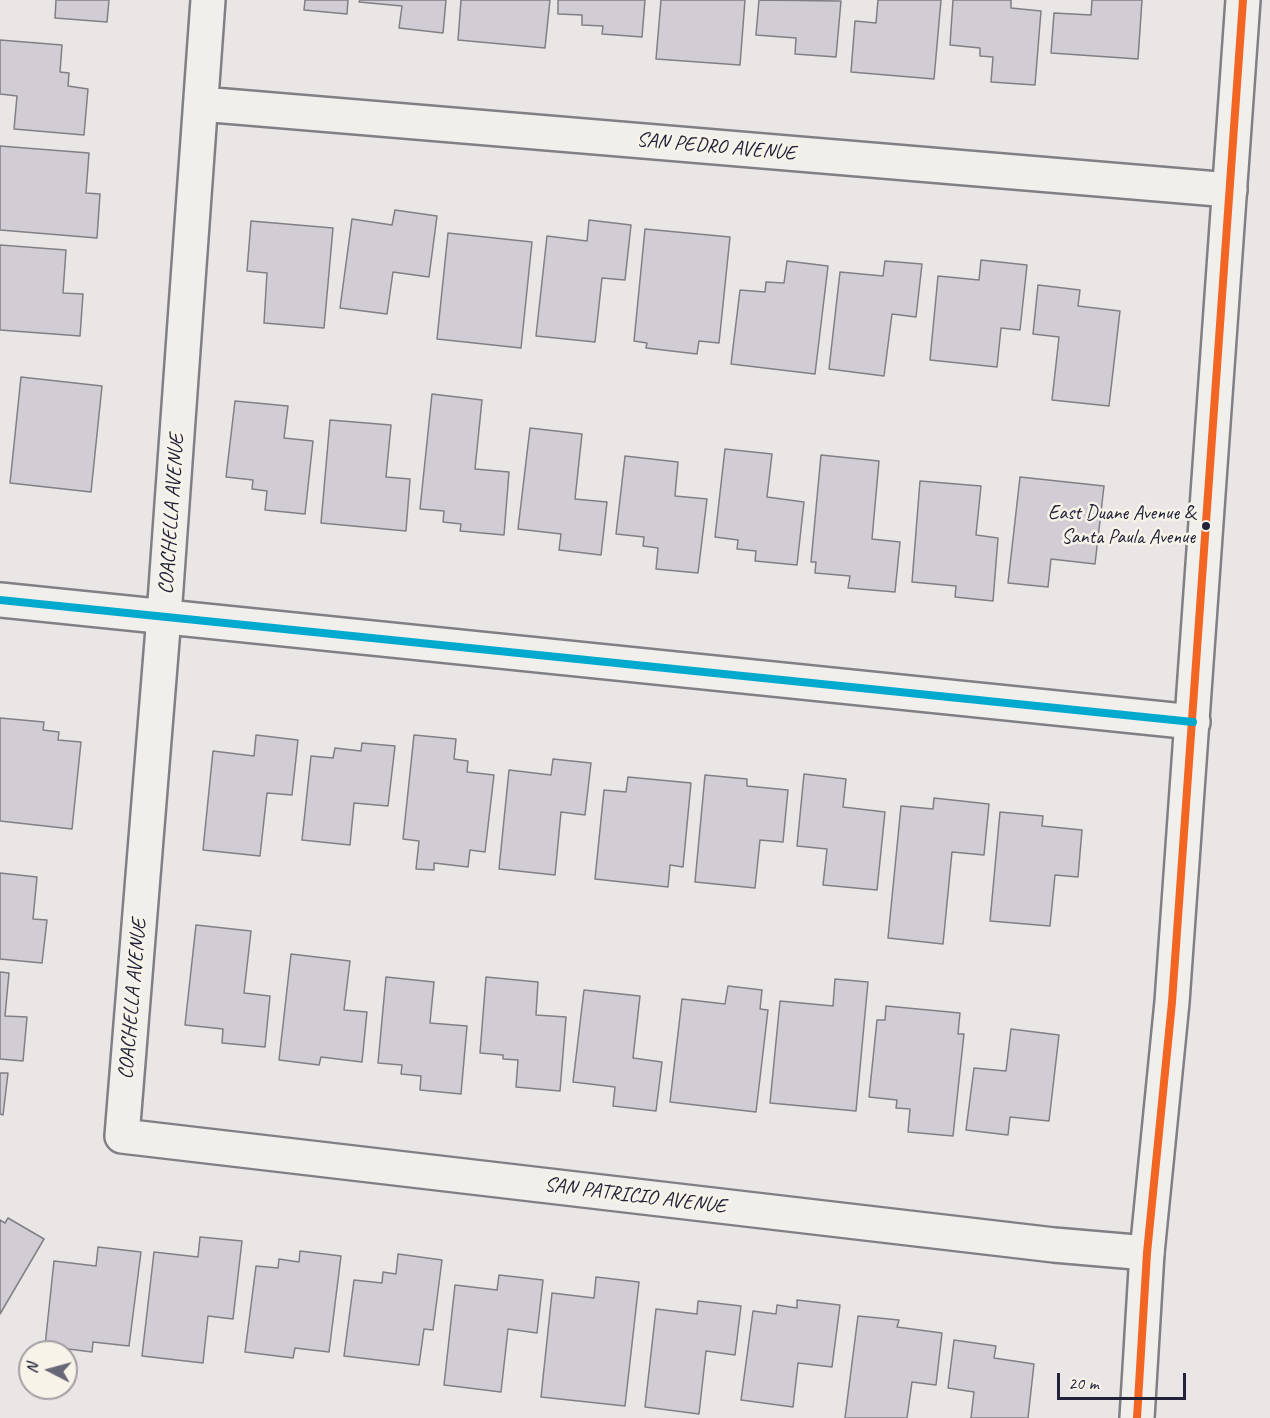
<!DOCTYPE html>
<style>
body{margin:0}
#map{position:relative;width:1270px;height:1418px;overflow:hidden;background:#eae6e6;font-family:Caveat,sans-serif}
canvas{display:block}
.north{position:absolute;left:18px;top:1340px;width:60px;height:60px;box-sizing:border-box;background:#f7f3e8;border:2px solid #a29fa3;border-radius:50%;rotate:276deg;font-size:16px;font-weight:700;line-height:24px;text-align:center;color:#22223b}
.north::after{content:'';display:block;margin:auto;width:21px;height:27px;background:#686777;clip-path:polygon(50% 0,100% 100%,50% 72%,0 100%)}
.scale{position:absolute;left:1057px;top:1373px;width:129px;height:27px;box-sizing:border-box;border:3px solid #22223b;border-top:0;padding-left:8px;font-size:18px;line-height:21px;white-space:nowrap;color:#22223b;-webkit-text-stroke:4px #f7f3e8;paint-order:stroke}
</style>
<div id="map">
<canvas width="1270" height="1418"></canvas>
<div class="north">N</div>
<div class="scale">20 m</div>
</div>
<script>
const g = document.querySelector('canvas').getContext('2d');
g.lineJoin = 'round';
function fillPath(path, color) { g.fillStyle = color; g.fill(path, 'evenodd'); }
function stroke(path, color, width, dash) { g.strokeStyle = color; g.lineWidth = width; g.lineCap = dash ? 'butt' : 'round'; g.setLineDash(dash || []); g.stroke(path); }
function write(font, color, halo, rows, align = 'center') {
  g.font = font + ' Caveat,sans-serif'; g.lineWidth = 5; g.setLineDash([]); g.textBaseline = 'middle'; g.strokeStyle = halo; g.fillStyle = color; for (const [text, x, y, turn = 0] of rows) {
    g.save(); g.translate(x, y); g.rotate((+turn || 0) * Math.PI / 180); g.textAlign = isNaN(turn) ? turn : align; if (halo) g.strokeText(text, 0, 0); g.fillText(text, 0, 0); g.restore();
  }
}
const building = new Path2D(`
 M56 0H109L107 22 55 18Z
 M305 0H348L347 14 304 10Z
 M360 0H446L443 33 399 28 402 6 359 2Z
 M461 0H550L545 48 458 40Z
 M558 0H645L642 37 602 34 603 26 582 25V15L558 14Z
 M661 0H745L740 65 656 59Z
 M759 0 841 1 836 57 795 54 796 38 756 35Z
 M878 0H941L934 79 851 72 855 21 876 23Z
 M953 0H1011V8L1041 11 1035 85 991 82 993 57 980 56V48L950 45Z
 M1092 0H1142L1138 59 1051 53 1054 13 1091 15Z
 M0 40 62 45 60 72 69 73 68 86 88 89 84 135 14 129 17 96 0 94Z
 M0 146 89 153 86 193 100 194 97 238 0 230Z
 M395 210 437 216 429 277 393 272 387 314 340 308 352 219 392 225Z
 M589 220 631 225 625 280 602 278 595 342 536 336 547 236 587 241Z
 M251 221 333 228 324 328 264 323 267 273 247 271Z
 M645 229 730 237 719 343 699 341 697 354 646 348 647 343 634 341Z
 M448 233 532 242 521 348 437 339Z
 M0 245 66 250 63 293 83 294 80 336 0 330Z
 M981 260 1027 265 1020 330 1001 328 997 367 930 360 938 276 979 280Z
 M787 261 828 266 815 374 731 364 740 290 765 292 766 282 784 283Z
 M885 261 922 264 916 317 892 314 884 376 829 369 840 272 883 276Z
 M1038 285 1080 290 1078 306 1120 311 1109 406 1052 400 1059 337 1033 334Z
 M21 377 102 386 91 492 10 483Z
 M432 394 482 400 475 469 509 472 504 535 460 531 461 524 443 522 444 511 420 509Z
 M235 401 288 406 284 438 313 441 305 514 265 510 267 491 252 489 253 480 226 477Z
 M330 420 391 425 386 477 410 479 406 531 321 523Z
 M530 428 582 434 575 499 607 502 601 555 559 550 561 534 518 529Z
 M725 449 772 454 767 497 804 502 797 565 755 561 756 551 737 549 738 540 715 537Z
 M821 455 879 461 872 539 900 542 895 592 848 588 850 576 815 573 816 562H811Z
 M625 456 678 462 675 496 707 499 698 573 656 569 658 548 643 546 644 537 616 534Z
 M1020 477 1104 486 1095 564 1051 559 1048 587 1008 583Z
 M920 481 981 486 976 535 998 538 993 601 955 597 956 586 912 582Z
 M0 718 44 722 43 730 59 732 58 740 81 742 72 829 0 821Z
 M256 735 298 740 292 795 267 793 260 856 203 850 213 751 254 756Z
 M414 735 456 739 454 759 468 761 467 772 494 775 485 852 470 850 468 867 434 863V870L416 869 419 841 403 839Z
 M362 743 395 746 388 806 354 803 350 845 302 840 311 756 333 758 335 748 361 751Z
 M553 759 591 763 585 815 561 812 555 875 499 869 509 770 551 775Z
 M804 774 846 779 843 807 885 812 877 890 823 885 827 849 797 846Z
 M705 775 747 779V786L788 790 783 842 760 840 755 888 695 882Z
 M628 777 691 783 683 867 670 865 668 887 595 879 604 790 626 792Z
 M934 798 989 804 984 855 952 852 943 944 888 938 901 806 933 809Z
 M1000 812 1043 816 1042 826 1082 830 1078 877 1055 875 1050 926 990 921Z
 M0 873 37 877 33 919 47 920 42 963 0 959Z
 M196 925 251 931 244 993 270 996 265 1047 222 1043 223 1029 185 1025Z
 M291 954 350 961 344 1010 367 1012 362 1062 321 1057 319 1065 279 1060Z
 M0 972 9 973 5 1016 27 1017 23 1061 0 1059Z
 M386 977 434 982 430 1023 467 1026 461 1094 420 1090 421 1076 401 1074 402 1065 378 1063Z
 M486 977 538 982 536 1015 566 1017 560 1091 516 1087 518 1060 503 1059V1055L480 1053Z
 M835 979 868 982 856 1111 770 1103 780 1001 833 1006Z
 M728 986 762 990 760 1009 768 1010 756 1112 670 1102 682 999 725 1004Z
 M584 990 640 996 633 1058 662 1062 656 1111 613 1106 615 1087 573 1082Z
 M886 1006 960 1013 958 1034H964L953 1136 908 1132 910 1109 896 1108 897 1100 869 1097 877 1020H885Z
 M1011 1029 1059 1035 1049 1121 1010 1117 1008 1135 966 1130 974 1068 1006 1071Z
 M0 1073H8L3 1115 0 1114Z
 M8 1218 44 1239 0 1314V1220L5 1223Z
 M200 1237 242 1241 233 1319 208 1316 203 1363 142 1356 154 1252 198 1257Z
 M98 1247 141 1252 129 1346 93 1342 92 1352 45 1346 54 1261 96 1266Z
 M300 1251 341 1256 329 1352 295 1348 293 1358 245 1352 256 1266 278 1268 279 1259 299 1262Z
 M398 1254 442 1260 433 1330 424 1329 419 1365 344 1356 354 1280 382 1283 383 1272 396 1274Z
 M499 1275 543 1280 537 1333 508 1329 501 1392 444 1385 455 1285 497 1290Z
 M596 1277 639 1282 625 1406 541 1397 552 1293 594 1298Z
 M797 1300 840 1305 832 1367 798 1363 793 1407 741 1400 753 1311 776 1314 777 1305 797 1308Z
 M698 1301 741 1306 735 1355 706 1351 699 1414 645 1407 656 1309 697 1314Z
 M858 1316 899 1320 897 1327 942 1333 936 1385 912 1382 907 1418H845Z
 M954 1340 996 1346 994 1358 1034 1364 1028 1418H971L974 1392 948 1388Z`);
const street = new Path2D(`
 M208 0 164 616 122 1136 1054 1245 1147 1253
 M201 104 1230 190
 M0 600 1193 722`);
const secondary = new Path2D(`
 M1137 1418 1147 1253 1172 1002 1243 0`);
const bus1 = new Path2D(`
 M1137 1418 1147 1253 1172 1002 1243 0`);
const bus2 = new Path2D(`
 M0 600 1193 722`);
const markers = [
 [1206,526,5,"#22223b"]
];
const busNames = [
 ["East Duane Avenue &",1195,514],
 ["Santa Paula Avenue",1195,538]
];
const streetNames = [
 ["SAN PEDRO AVENUE",716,147,5],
 ["COACHELLA AVENUE",172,514,-86],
 ["COACHELLA AVENUE",133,999,-85],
 ["SAN PATRICIO AVENUE",635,1196,7]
];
fillPath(building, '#d2ccd5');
stroke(building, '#807f84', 1.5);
stroke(street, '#807f84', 38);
stroke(secondary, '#807f84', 38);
stroke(street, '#f1efec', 33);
stroke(secondary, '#f1efec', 33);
stroke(bus1, '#f26522', 8);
stroke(bus2, '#00a9ce', 8);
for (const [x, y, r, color] of markers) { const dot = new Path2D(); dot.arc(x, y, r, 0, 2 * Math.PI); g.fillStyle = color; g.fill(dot); stroke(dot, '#f7f3e8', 2); }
write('20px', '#22223b', '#f7f3e8', busNames, 'right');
write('21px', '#22223b', '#f7f3e8', streetNames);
</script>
